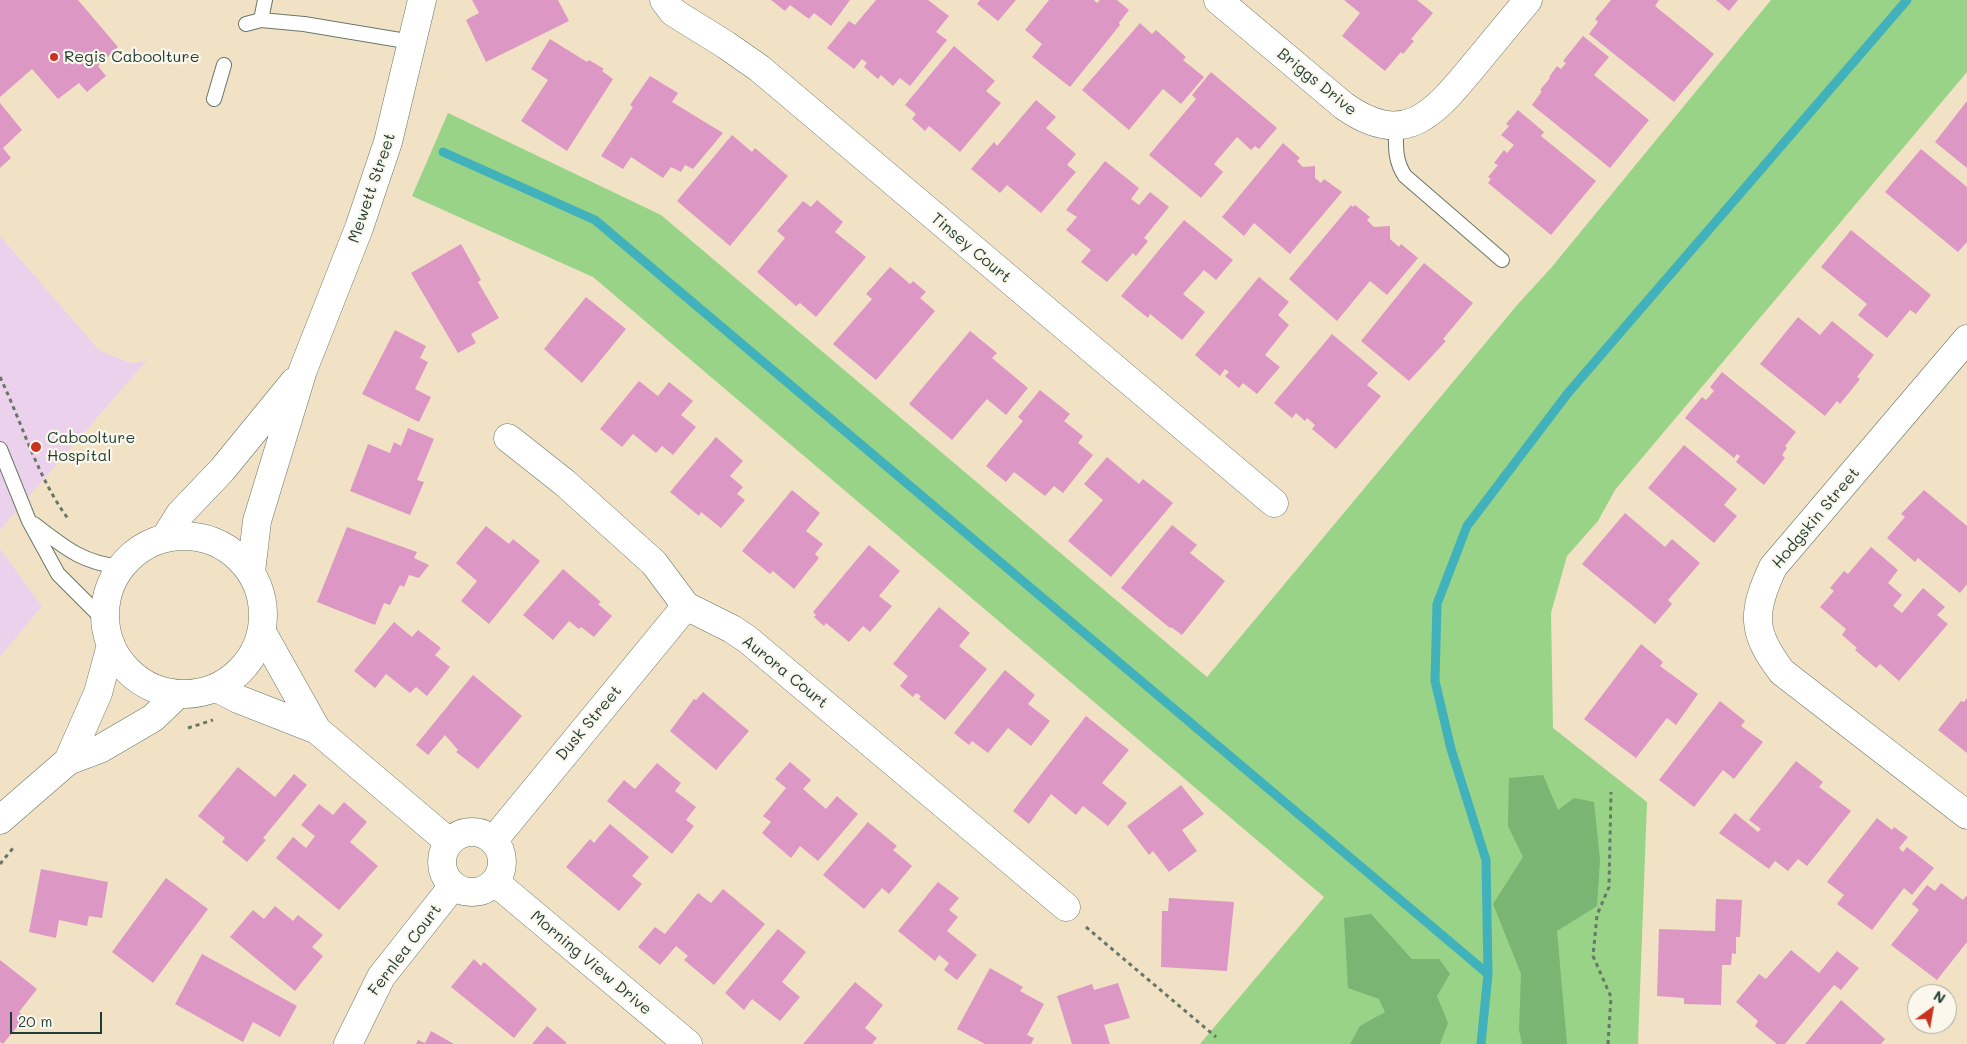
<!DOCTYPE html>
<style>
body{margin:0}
#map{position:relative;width:1967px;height:1044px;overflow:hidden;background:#f1e2c5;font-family:Mali,sans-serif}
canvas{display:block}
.north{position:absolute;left:1907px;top:984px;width:50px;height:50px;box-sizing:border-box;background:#fbf7ec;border:1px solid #a3ada2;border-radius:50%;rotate:32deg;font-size:14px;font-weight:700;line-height:20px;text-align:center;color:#1f3d34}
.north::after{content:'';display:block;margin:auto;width:18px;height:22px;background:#c8321e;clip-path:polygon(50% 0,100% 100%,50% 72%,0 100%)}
.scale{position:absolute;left:10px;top:1012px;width:92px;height:22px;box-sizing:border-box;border:2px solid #1f3d34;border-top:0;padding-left:6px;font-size:15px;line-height:18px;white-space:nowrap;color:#1f3d34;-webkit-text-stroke:4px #fbf7ec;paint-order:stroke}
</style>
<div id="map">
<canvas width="1967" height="1044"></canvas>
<div class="north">N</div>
<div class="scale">20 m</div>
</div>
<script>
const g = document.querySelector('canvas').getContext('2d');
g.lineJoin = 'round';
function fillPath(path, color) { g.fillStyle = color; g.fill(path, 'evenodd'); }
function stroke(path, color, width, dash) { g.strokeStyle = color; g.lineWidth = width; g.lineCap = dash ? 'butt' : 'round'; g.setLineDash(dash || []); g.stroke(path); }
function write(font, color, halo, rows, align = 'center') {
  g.font = font + ' Mali,sans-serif'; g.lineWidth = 4.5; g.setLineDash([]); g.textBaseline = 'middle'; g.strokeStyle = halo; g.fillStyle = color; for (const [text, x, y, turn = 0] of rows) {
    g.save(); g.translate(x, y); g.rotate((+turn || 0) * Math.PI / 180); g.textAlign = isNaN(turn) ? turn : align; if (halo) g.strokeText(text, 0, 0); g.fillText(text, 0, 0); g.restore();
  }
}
const built = new Path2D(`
 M0 236 99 350 132 364 147 360 0 530Z
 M0 549 42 606 0 657Z`);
const green = new Path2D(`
 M1771 0H1967V72L1615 490 1598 521 1567 556 1551 613 1553 728 1647 802 1638 1044H1200L1324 897 593 277 412 196 448 113 661 215 1207 677 1518 304 1551 268Z`);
const forest = new Path2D(`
 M1543 775 1558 810 1574 798 1594 802 1600 860 1597 906 1557 931 1567 1044H1522L1519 1030 1521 974 1493 904 1523 857 1508 826 1509 778Z
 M1371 914 1412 959H1439L1450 974 1437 996 1448 1023 1440 1044H1350L1360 1026 1385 1012 1379 999 1348 988 1344 918Z`);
const stream = new Path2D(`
 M443 152 595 220 1488 974
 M1481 1044 1488 974 1486 860 1451 749 1435 681 1437 604 1467 526 1568 393 1907 0`);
const building = new Path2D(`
 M0 0H78L118 47 98 66 106 76 87 92 79 83 58 99 32 69 0 97Z
 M472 0H558L569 21 486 62 466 20 479 13Z
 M771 0H850L831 26 814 13 809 19 790 5 785 11Z
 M876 0H928L949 16 936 32 947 40 910 86 900 78 893 86 881 75 878 79 864 67 867 63 862 59 854 69 827 48 849 21 855 25Z
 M980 0H1016L998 21 977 4Z
 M1049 0H1094L1097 3 1100 0H1117L1129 10 1119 23 1120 25 1070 87 1032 57 1042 44 1025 30Z
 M1344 0H1417L1433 13 1411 39 1414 41 1403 54 1401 52 1385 71 1342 36 1360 13Z
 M1611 0H1659L1655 6 1714 54 1674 102 1589 34 1598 22 1595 19Z
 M1716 0H1738L1729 11Z
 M1140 23 1152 34 1156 30 1186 57 1183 60 1204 77 1181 104 1163 89 1129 130 1082 90Z
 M1583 36 1609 57 1594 75 1649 120 1610 168 1532 105 1542 91 1540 90 1550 78 1549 77 1557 66 1561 69 1566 63 1563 61Z
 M550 39 587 62 589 60 604 69 602 71 613 79 567 151 521 121 548 80 531 69Z
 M954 46 995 81 986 91 1001 103 960 152 929 126 925 131 912 119 916 114 905 105Z
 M1211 72 1277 128 1259 149 1255 146 1251 150 1237 137 1214 164 1223 172 1201 198 1149 155 1196 99 1192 95Z
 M650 76 678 93 672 102 723 133 693 169 685 165 681 172 671 167 663 178 631 157 623 169 601 156 633 107 630 105Z
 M1036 100 1056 117 1046 128 1076 154 1067 165 1076 172 1041 213 1007 185 1000 193 971 169 994 142 997 146Z
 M1967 101V168L1935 142Z
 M0 103 22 130 3 148 11 158 0 168Z
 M1518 110 1544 132 1541 136 1596 181 1551 235 1488 183 1491 179 1488 177 1498 165 1494 163 1504 150 1507 153 1514 145 1501 135 1509 126 1506 124Z
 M732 135 752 152 755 148 788 176 730 246 677 201Z
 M1283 143 1300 158 1297 161 1303 167 1315 166V178L1321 183 1324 179 1342 192 1290 254 1254 223 1244 236 1222 217Z
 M1921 149 1967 187V242L1958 252 1885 192Z
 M1105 161 1139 188 1131 199 1139 205 1150 192 1169 207 1144 238 1148 241 1136 256 1133 253 1107 282 1081 262 1091 250 1066 230 1077 217 1066 210Z
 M817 200 843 222 835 232 866 257 816 317 800 303 796 306 757 272 785 238 777 231 803 201 811 207Z
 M1351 205 1353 207 1355 205 1370 217 1367 220 1374 227 1390 226V239L1399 247 1401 244 1418 258 1387 295 1370 281 1337 321 1289 279Z
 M1184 220 1233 260 1216 280 1204 270 1183 294 1205 312 1182 340 1150 314 1148 318 1121 296Z
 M1851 230 1931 295 1916 314 1910 310 1887 338 1858 315 1867 304 1821 267Z
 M461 244 481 280 478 282 499 318 471 334 476 343 458 353 411 273Z
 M1424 263 1473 303 1443 339 1446 341 1409 381 1361 341Z
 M890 267 910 284 913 281 926 292 920 298 935 311 876 380 833 344 872 299 866 294Z
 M1259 277 1289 302 1278 315 1289 325 1265 355 1280 367 1257 394 1243 383 1239 388 1225 376 1229 372 1225 369 1220 376 1195 355Z
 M586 297 626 329 582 383 544 349Z
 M1798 317 1820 335 1832 321 1874 355 1857 377 1860 379 1840 404 1837 401 1825 416 1760 364Z
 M395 330 426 346 420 358 428 362 415 389 431 397 419 422 362 394Z
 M970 331 997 353 992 358 1028 388 1006 415 987 399 952 440 909 404Z
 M1332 334 1378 373 1367 385 1381 396 1336 449 1312 429 1315 425 1307 418 1305 421 1296 413 1292 418 1274 403Z
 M1722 372 1796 432 1785 446 1787 448 1782 455 1785 458 1764 485 1736 462 1740 456 1737 454 1734 458 1685 418 1702 397 1706 400 1714 391 1710 387Z
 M639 381 658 396 669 382 693 401 681 415 696 427 673 455 662 446 656 453 633 434 622 447 600 429Z
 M1040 390 1070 414 1064 421 1083 436 1078 443 1093 455 1063 493 1054 486 1045 496 1014 472 1006 482 986 466 1023 421 1018 417Z
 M408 428 434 439 417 480 424 482 410 515 350 491 368 444 390 453 394 442 401 446Z
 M716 437 743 461 730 476 743 487 737 494 745 500 721 528 701 512 699 516 670 492Z
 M1684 445 1737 489 1724 505 1737 516 1714 543 1648 488Z
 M1107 457 1139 484 1143 479 1173 503 1111 577 1068 541 1103 500 1084 484Z
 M792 490 820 513 806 531 823 544 815 554 819 558 794 589 773 571 770 574 742 551Z
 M1924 490 1967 526V584L1960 593 1918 558 1915 562 1887 538 1905 517 1901 514Z
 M1625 513 1665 547 1672 539 1700 563 1668 600 1672 604 1655 624 1582 564Z
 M1172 525 1197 545 1190 553 1225 581 1182 635 1171 627 1170 628 1121 588Z
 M486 526 509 544 513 539 540 561 489 624 461 601 477 581 456 563Z
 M347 527 417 552 414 558 429 565 419 578 409 575 404 587 400 585 390 605 384 603 375 625 317 602Z
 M869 545 900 571 879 596 892 606 870 632 863 626 849 642 826 623 824 626 814 617 816 615 813 612Z
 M1871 547 1898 570 1888 583 1902 595 1893 606 1902 613 1923 588 1945 607 1937 615 1948 624 1899 681 1880 664 1876 668 1855 650 1857 648 1842 635 1846 629 1820 607 1834 591 1830 588 1844 571 1848 574Z
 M563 569 601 602 598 604 612 616 594 637 581 627 579 629 569 621 553 640 523 615Z
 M939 607 970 633 959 646 987 669 945 720 919 699 921 696 916 693 913 697 900 686 908 676 893 664Z
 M394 622 412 637 418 630 441 648 435 655 450 667 427 696 416 687 410 693 386 674 375 688 354 671Z
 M1641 644 1663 662 1660 666 1698 694 1676 725 1667 718 1636 758 1584 719Z
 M1005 670 1035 695 1028 704 1050 721 1031 746 1008 728 988 753 972 741 969 745 954 733Z
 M473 675 522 716 478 769 456 752 458 750 445 735 428 755 416 745Z
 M703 692 749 731 716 770 670 731 694 699 696 700Z
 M1967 698V753L1938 730 1961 701 1964 702Z
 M1720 701 1745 721 1741 726 1763 742 1734 779 1723 770 1694 807 1659 780Z
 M1086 716 1129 750 1102 783 1127 803 1108 826 1083 806 1076 815 1051 794 1029 824 1013 811Z
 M1796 761 1823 782 1819 787 1851 811 1807 866 1798 859 1788 871 1775 861 1769 869 1719 833 1735 813 1758 832 1761 829 1749 820Z
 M790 762 811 780 803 789 826 809 837 796 858 814 818 861 800 846 791 858 762 833 771 822 763 816 786 788 775 779Z
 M657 763 681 783 675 791 696 807 686 820 694 826 672 854 607 801 624 780 635 789Z
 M238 767 275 797 294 774 307 785 263 838 266 840 247 862 222 842 225 838 198 816Z
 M1181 785 1204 814 1182 830 1197 851 1169 872 1153 851 1149 855 1127 826Z
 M344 802 367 822 350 842 378 866 339 910 276 858 293 837 306 848 315 836 301 825 319 804 333 815Z
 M1877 818 1892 830 1894 827 1908 837 1899 848 1903 852 1907 847 1934 868 1912 895 1904 888 1872 930 1837 904 1844 895 1827 882Z
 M868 822 897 846 893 850 912 866 889 894 882 888 864 909 823 875Z
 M610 824 649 857 632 876 642 884 619 911 566 867 590 839 594 843Z
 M41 869 108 882 102 918 89 916 87 926 59 920 56 938 29 932Z
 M166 878 208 909 153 983 112 952Z
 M938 882 959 898 949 910 958 917 947 931 977 955 957 980 944 970 949 963 939 955 935 961 898 931Z
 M1941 883 1963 900 1967 895V942L1937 980 1891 945 1919 910 1912 904 1927 885 1935 891Z
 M723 889 765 924 714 985 684 960 688 956 676 946 660 965 638 947 655 927 665 934 698 893 711 903Z
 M1169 898 1234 902 1227 971 1161 967 1162 911H1168Z
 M1716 899 1742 900 1740 937H1736V954L1732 953 1731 965H1722L1721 1005 1684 1004V998L1657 996 1659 929 1715 931Z
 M275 906 293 921 298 915 323 935 312 947 323 956 295 991 230 937 253 910 264 919Z
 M778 929 806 952 782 982 800 997 780 1021 752 999 744 1010 725 993Z
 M1791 950 1819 973 1837 951 1859 968 1841 990 1834 985 1785 1044H1777L1755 1026 1758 1021 1736 1002 1759 974 1766 979Z
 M202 954 297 1006 280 1037 253 1022 243 1042 175 1004Z
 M474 959 481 966 484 962 537 1009 514 1038 451 987Z
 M0 960 37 989 19 1012 25 1017 3 1044 0 1042Z
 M990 968 1023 987 1020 991 1044 1004 1027 1035 1034 1038 1031 1044H985L957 1029Z
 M855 982 883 1005 865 1028 877 1038 872 1044H803Z
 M1118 983 1130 1018 1104 1025 1110 1044H1072L1057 996 1092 984 1094 990Z
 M1841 1000 1885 1039 1881 1044H1805Z
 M547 1026 567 1043 565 1044H532Z
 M431 1031 454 1044H416L418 1040 425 1043Z`);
const path = new Path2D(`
 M0 377C23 425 37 477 69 520
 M188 728 213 720
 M0 864 14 847
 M1086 927 1216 1037
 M1608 1044 1611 997 1593 956 1597 915 1609 887 1611 792`);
const lane = new Path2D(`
 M261 20 265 0
 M246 24 261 20 304 24 412 42
 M214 99 224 65
 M1396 125C1396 144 1394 160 1405 176L1502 260
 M0 449 29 521 58 574 105 621
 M34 524C64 547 82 563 121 567`);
const street = new Path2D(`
 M664 0 673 12 726 45 759 68 1274 503
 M1218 0 1344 106C1404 148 1432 116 1471 69 1490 46 1509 23 1528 0
 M1967 339 1773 567C1752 612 1751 632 1782 672L1967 815
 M508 438 565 483 654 563 686 606 732 629 747 639 1066 907
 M262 632 317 730 449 842
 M217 688 238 699 317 730
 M442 862a30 30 0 1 1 60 0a30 30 0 1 1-60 0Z
 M493 841 686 606
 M495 882 688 1044
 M348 1044 381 977 453 886`);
const secondary = new Path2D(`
 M105 615a79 79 0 1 1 158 0a79 79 0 1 1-158 0Z
 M165 538 180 514 222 470 294 382
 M251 572 257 521 303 370 359 228 388 142 422 0
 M68 761 98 693 111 645
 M0 820 68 761 100 749 153 718 178 694`);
const markers = [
 [54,57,5,"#c8321e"],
 [36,447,6,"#c8321e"]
];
const poiNames = [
 ["Regis Caboolture",64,57],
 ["Caboolture",47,438],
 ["Hospital",47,456]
];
const streetNames = [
 ["Briggs Drive",1317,82,39],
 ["Mewett Street",372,188,-71],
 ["Tinsey Court",971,248,40],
 ["Hodgskin Street",1816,518,-50],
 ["Aurora Court",785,672,39],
 ["Dusk Street",589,723,-50],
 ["Fernlea Court",405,950,-53],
 ["Morning View Drive",591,963,40]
];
fillPath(built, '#ebd1ec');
fillPath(green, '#98d387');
fillPath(forest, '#7ab574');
stroke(stream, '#41b1bb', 9);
fillPath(building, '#dd97c4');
stroke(lane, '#687767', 16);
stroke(street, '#687767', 29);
stroke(secondary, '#687767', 29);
stroke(path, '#687767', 3, [4, 4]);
stroke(lane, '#fff', 14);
stroke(street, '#fff', 28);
stroke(secondary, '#fff', 28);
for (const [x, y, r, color] of markers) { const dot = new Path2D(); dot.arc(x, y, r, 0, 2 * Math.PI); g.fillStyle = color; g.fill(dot); stroke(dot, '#fbf7ec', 2); }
write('16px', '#1f3d34', '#fbf7ec', poiNames, 'left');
write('16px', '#1f3d34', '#fbf7ec', streetNames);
</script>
